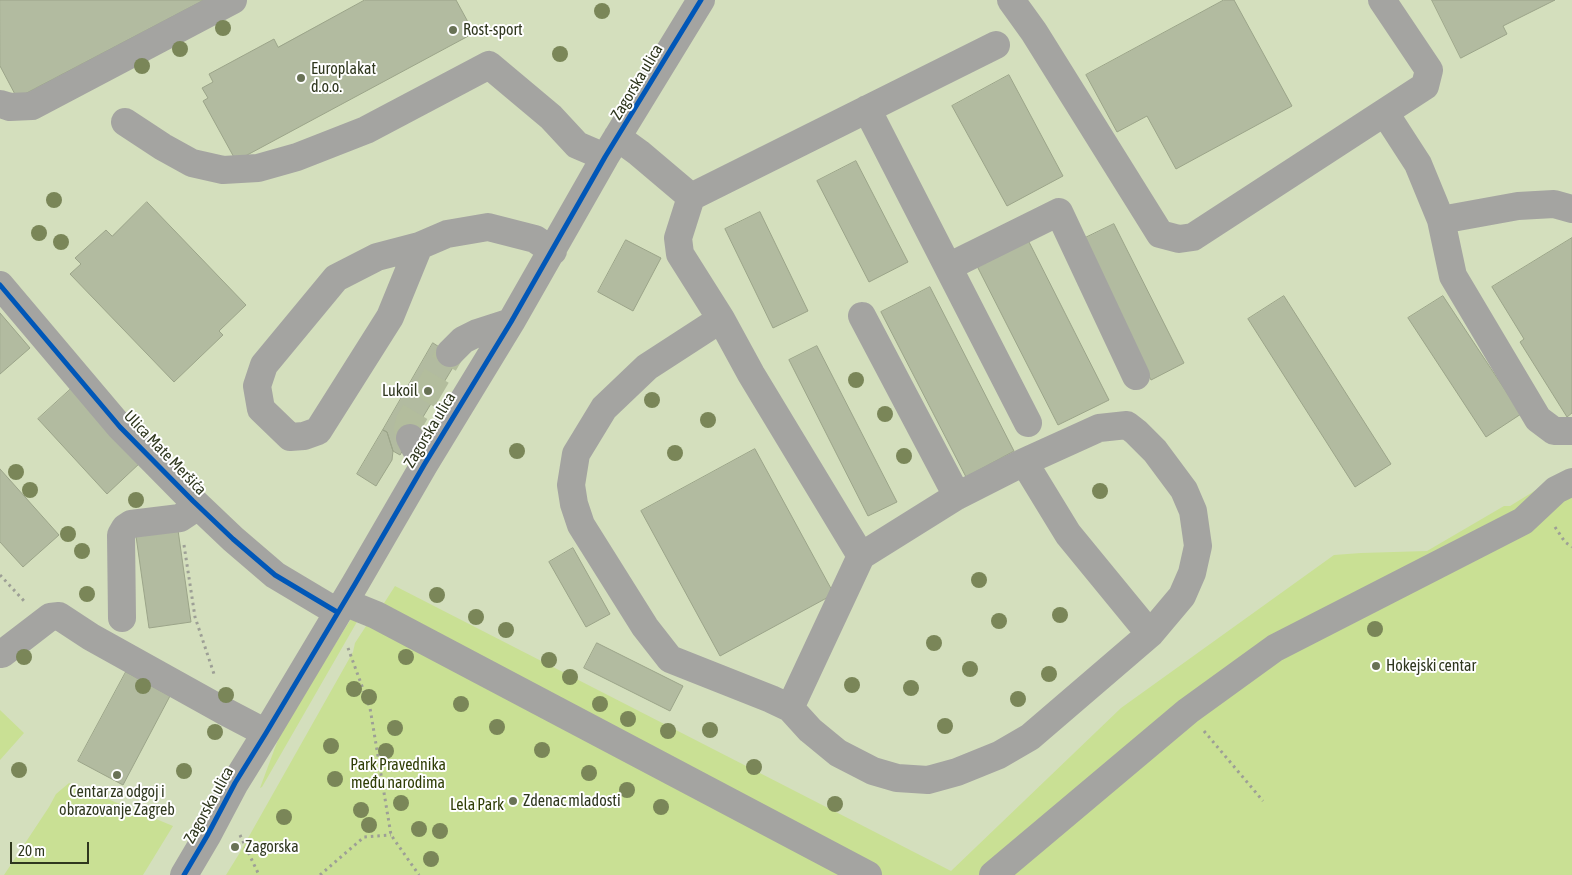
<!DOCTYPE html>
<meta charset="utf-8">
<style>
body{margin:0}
#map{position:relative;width:1572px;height:875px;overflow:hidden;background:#d4dfbd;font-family:"Asap Condensed",sans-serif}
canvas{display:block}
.scale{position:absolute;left:10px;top:842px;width:79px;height:22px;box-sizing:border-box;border:2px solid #2f371e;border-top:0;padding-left:6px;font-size:15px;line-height:18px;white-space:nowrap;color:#2f371e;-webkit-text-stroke:4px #fff;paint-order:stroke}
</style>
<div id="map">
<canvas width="1572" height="875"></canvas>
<div class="scale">20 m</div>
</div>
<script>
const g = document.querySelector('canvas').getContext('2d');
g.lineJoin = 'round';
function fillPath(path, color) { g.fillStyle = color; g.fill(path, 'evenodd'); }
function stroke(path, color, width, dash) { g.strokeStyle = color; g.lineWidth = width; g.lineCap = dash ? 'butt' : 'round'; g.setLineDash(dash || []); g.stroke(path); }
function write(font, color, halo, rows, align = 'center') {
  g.font = font + ' "Asap Condensed",sans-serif'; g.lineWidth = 4; g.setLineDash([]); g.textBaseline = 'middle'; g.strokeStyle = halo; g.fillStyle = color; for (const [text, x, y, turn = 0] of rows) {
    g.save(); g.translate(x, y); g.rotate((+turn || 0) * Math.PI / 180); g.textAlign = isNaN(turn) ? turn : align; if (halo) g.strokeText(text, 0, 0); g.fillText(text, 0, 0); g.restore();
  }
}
const green = new Path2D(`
 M1572 468V875H226L239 854 353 652 355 643 368 623 372 622 395 586 951 871 1121 708 1334 555 1361 553 1427 551 1504 506H1510Z
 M351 619 358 620 262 787 260 788 279 737 320 668Z
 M0 710 24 733 0 760Z
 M69 783 173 826 143 875H4L49 807 56 794Z`);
const building = new Path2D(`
 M0 0H204L17 98 0 66Z
 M365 0H456L474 33 236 161 203 101 208 98 202 88 213 82 209 74 274 39 278 47Z
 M1224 0H1234L1292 106 1176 169 1147 116 1117 132 1086 75Z
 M1432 0H1555L1503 26 1507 34 1461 58Z
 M1009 75 1063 176 1007 206 952 106Z
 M856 161 908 262 869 282 817 181Z
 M147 202 246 305 219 331 223 335 174 382 70 274 81 264 75 258 106 230 112 236Z
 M760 212 808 311 773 328 725 229Z
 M1114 224 1184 363 1151 380 1081 240Z
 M1572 238V413L1567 417 1520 342 1524 339 1492 287Z
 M626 240 661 258 633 311 598 292Z
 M1028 240 1109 400 1058 425 977 266Z
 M930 287 1014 451 966 477 881 312Z
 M1284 296 1391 464 1355 487 1248 319Z
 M1443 296 1521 414 1486 437 1408 318Z
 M0 313 30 348 0 374Z
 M433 343 458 359 400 455 393 451 387 432 383 430Z
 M817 346 897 502 868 516 789 360Z
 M72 388 141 462 107 494 38 419Z
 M383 430 387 432 393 451 392 460 376 486 357 474Z
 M755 449 834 594 720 656 641 511Z
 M0 469 59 535 23 567 0 542Z
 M177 523 191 622 149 628 135 529Z
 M573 548 610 614 586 627 549 562Z
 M597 643 683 686 670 711 584 668Z
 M126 672 170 696 123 785 78 761Z`);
const minorTunnel = new Path2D(`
 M410 438 408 428 410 421 450 353`);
const path = new Path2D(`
 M1555 527 1565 542 1572 547
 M184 545 195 617 214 674
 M0 575 25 602
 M348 648 370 708 391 835 419 875
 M1204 731 1263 801
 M240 835 259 875
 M320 875 364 837 391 835`);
const minor = new Path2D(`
 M1011 0 1034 32 1160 234 1179 239 1193 237 1425 86 1429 70 1382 0
 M0 104 10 107 32 106 233 0
 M867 109 1028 423
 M1385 113 1418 164 1441 220 1453 276 1538 419 1554 431H1572
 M125 122 163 147 192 163 223 170 258 168 297 157 366 130 489 65 551 117 577 145 605 157
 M617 137 639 153 691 197 996 45
 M691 197 678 238 680 254 721 319 751 374 861 556
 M1441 220 1518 206 1554 204 1572 209
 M419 246 390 317 318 431 304 436 290 437 261 409 257 386 264 365 336 278 377 257 419 246 447 234 488 227 535 239 553 251
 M948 267 1059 212 1136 376
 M0 285 120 427 193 501 233 539 275 575 337 612
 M862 316 957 496
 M721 319 647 367 604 408 576 454 571 485 574 504 581 525 645 627 670 659 771 699 790 708 810 730 838 753 873 771 897 778 928 780 957 772 999 755 1030 737 1150 634 1182 596 1192 573 1198 546 1193 511 1184 490 1155 451 1136 432 1127 425 1099 428 1024 462 957 496 861 556 790 708
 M450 353 463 340 477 333 511 322
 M410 438 424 465
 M1024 462 1068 534 1150 634
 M344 602 376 615 868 875
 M122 618 121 535 125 528 131 524 180 518 198 506
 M2 654 50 617 59 616 91 637 224 711 266 733
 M184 875 207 836 235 783 266 733 355 584 424 465 511 322 605 157 701 0
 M993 875 1188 711 1275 648 1523 521 1556 490 1572 482`);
const cycleway = new Path2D(`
 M0 285 120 427 193 501 233 539 275 575 337 612
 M184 875 207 836 235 783 266 733 355 584 424 465 511 322 605 157 701 0`);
const trees = [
 [602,11],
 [223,28],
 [180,49],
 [560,54],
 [142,66],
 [54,200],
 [39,233],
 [61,242],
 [856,380],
 [652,400],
 [885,414],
 [708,420],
 [517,451],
 [675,453],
 [904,456],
 [16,472],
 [30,490],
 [1100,491],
 [136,500],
 [68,534],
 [82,551],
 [979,580],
 [87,594],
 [437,595],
 [1060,615],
 [476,617],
 [999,621],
 [1375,629],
 [506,630],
 [934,643],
 [24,657],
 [406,657],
 [549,660],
 [970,669],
 [1049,674],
 [570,677],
 [852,685],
 [143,686],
 [911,688],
 [354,689],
 [226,695],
 [369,697],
 [1018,699],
 [461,704],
 [600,704],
 [628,719],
 [945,726],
 [497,727],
 [395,728],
 [710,730],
 [668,731],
 [215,732],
 [331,746],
 [542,750],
 [386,751],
 [754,767],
 [19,770],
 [184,771],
 [589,773],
 [335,779],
 [627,790],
 [401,803],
 [835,804],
 [661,807],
 [361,810],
 [284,817],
 [369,825],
 [419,829],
 [440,831],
 [431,859]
];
const markers = [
 [453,30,5,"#697256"],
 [301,78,5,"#697256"],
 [428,391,5,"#697256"],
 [1376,666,5,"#697256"],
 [117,775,5,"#697256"],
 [513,801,5,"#697256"],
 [235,847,5,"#697256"]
];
const poiNames = [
 ["Rost-sport",463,30],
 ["Europlakat",311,69],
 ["d.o.o.",311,87],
 ["Lukoil",418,391,"right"],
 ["Hokejski centar",1386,666],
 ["Centar za odgoj i",117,792,"center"],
 ["obrazovanje Zagreb",117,810,"center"],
 ["Zdenac mladosti",523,801],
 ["Zagorska",245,847]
];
const streetNames = [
 ["Zagorska ulica",637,82,-59],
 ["Zagorska ulica",430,430,-59],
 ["Ulica Mate Meršića",165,453,46],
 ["Zagorska ulica",209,805,-61]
];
const parkNames = [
 ["Park Pravednika",398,765],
 ["među narodima",398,783],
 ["Lela Park",477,805]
];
fillPath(green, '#c9e094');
fillPath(building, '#b2bba0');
stroke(building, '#9ba489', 1);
stroke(minorTunnel, '#b3bd9d', 28, [28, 14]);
stroke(path, '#9d9f96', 3, [2.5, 4]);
stroke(minor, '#a4a4a1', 28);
stroke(cycleway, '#0057b8', 5);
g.fillStyle = '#7a8658';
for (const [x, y] of trees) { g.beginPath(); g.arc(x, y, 8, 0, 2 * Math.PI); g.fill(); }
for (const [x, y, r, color] of markers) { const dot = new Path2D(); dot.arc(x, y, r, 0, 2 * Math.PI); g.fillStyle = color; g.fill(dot); stroke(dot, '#fff', 2); }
write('16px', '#2f371e', '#fff', poiNames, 'left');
write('16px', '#2f371e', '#fff', streetNames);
write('16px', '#303e06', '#fff', parkNames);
</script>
